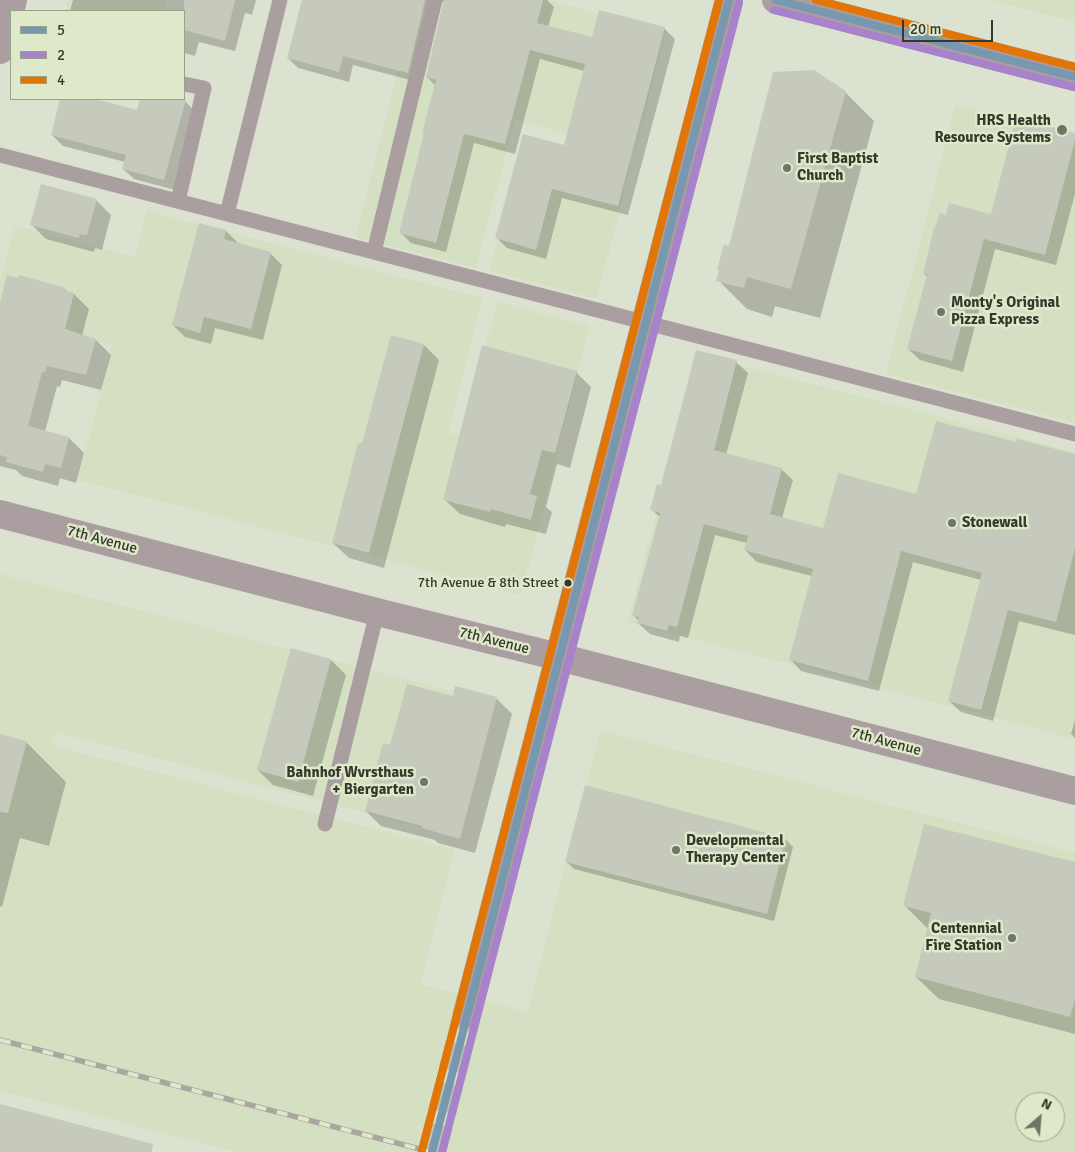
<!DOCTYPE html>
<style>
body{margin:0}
#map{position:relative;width:1075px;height:1152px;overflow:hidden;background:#dce2d0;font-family:Signika,sans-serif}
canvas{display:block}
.legend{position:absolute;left:10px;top:10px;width:175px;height:90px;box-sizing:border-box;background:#dee9c9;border:1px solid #9aa38a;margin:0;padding:6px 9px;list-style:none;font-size:15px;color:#35392c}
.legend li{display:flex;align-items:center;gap:10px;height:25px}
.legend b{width:25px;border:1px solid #9aa38a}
.north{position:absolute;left:1015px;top:1092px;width:50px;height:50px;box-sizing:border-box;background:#dee9c9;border:1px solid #9aa38a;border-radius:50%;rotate:27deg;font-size:14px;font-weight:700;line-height:20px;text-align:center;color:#35392c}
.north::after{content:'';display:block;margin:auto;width:18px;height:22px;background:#6f7465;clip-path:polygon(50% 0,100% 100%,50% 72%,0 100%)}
.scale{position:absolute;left:902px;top:20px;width:91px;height:22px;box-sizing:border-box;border:2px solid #35392c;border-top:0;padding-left:6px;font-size:15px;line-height:18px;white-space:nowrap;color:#35392c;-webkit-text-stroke:4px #dee9c9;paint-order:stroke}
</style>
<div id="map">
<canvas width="1075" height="1152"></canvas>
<ul class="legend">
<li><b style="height:6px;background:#7798af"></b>5</li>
<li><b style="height:6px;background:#a882ca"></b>2</li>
<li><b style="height:6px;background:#e17507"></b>4</li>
</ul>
<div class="north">N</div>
<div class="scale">20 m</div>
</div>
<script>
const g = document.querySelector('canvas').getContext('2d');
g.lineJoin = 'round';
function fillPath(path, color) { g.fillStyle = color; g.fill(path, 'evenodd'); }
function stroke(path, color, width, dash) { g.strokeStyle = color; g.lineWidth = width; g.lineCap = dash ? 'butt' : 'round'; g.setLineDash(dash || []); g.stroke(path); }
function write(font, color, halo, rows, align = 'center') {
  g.font = font + ' Signika,sans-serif'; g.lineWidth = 5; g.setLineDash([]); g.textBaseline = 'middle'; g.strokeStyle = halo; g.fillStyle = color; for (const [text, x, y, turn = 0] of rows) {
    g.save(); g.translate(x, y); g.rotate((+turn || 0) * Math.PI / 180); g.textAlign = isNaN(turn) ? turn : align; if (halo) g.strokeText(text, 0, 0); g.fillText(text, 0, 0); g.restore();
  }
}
const built = new Path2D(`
 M68 0H167L164 11H66Z
 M416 0H548L666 31 636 152 515 120 476 268 355 237Z
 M990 0H1075V22Z
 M955 105 1075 136V423L886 374Z
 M525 137 631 165 597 299 490 271Z
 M147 211 482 298 448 432 461 436 497 302 590 326 521 595 78 480 112 345 0 317V282L14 225 135 257Z
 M697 354 1075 452V739L628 622Z
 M0 574 493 702 458 837 56 732 51 745 455 850 420 984 527 1012 600 730 1075 853V1152H237L0 1091ZM1025 1102H1055V1132H1025Z`);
const shadow = new Path2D(`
 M73 0H256L252 15 245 13 235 51 199 42 195 56 184 53V11H70Z
 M303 0H547L554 7 548 27 593 39 664 28 675 39 628 215 562 198 546 259 507 248 497 238 565 146 584 71 540 59 515 154 474 143 446 252 411 243 400 232 436 86 427 77 445 1 439 3 418 82 353 65 349 82 298 68 288 58Z
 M845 92 874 121 820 318 775 306 772 317 747 309 718 280 729 247Z
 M61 99H91L138 111 142 99H177L185 101 195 112 175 190 134 179 123 169 125 162 63 146 52 135Z
 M1075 135V194L1056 265 995 249 963 372 920 360 908 349 927 277 924 273 947 217 992 215Z
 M96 200 111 215 102 250 95 248 94 252 46 239 31 224Z
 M200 224 226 231 238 243 270 253 282 265 263 340 215 328 211 344 185 337 173 325Z
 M65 289 68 293 74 294 89 309 82 336 96 340 111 355 101 390 62 380 60 387 57 386 45 432 69 438 84 453 76 483 60 478 58 486 22 476 16 470 0 466V309Z
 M424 345 439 360 384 568 349 558 333 543 362 445Z
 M736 362 748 373 726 455 781 469 793 480 782 518 824 529 917 495 1017 444 1075 455V635L1019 621 993 721 961 712 949 701 981 580 913 562 879 691 801 671 790 659 812 576 757 562 745 550 747 543 715 535 688 638 680 636 679 642 650 634 638 623 639 621 633 615 660 517 652 510 662 487Z
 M576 372 591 387 570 468 557 464 546 507 552 512 546 534 506 524 505 527 460 514 444 499Z
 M331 660 346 675 313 796 273 785 258 770Z
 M456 688 497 699 512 714 475 853 438 843 435 840 381 826 366 811 391 747 454 698Z
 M1075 720V738L1071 734Z
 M0 735 26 742 66 782 49 846 20 838 2 907 0 906Z
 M585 787 786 840 793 847 774 921 574 869 566 861Z
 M1075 864V1034L939 999 916 977 929 928H927L904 905Z`);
const building = new Path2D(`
 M184 0H235L225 41 184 30Z
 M302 0H425L408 73 343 56 339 72 287 58Z
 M444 0H543L537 23 592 37 599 10 665 27 618 206 552 189 536 250 495 238 523 134 564 145 585 64 530 50 505 144 464 134 436 243 399 233 424 133H422L436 80 426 77Z
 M814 70 846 91 791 289 747 277 744 288 716 281 719 270H717L724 244 729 246 773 72Z
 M60 99H96L137 110 140 99H186L164 180 122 169 126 155 51 135Z
 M1016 118 1075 133V140L1045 255 984 239 952 361 907 349 927 274H923L934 227H935L940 213 946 215 949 203 991 214Z
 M41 184 97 199 87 235 80 234 79 238 30 225Z
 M199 223 226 230 224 239 271 252 251 329 204 317 200 333 172 325Z
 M7 275 18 278 19 275 65 288V291L74 293 65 329 96 339 86 375 47 366 45 372H42L28 426 69 437 61 468 45 464 43 472 6 462 7 457 0 455V303Z
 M391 335 424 344 369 553 332 543 358 443H362Z
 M482 345 577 371 555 453 542 450 530 494 537 496 531 520 491 509 490 512 443 500Z
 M696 350 737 360 714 450 782 468 770 514 823 528 838 473 916 494 936 421 1016 442 1017 439 1075 454V548L1056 622 1008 610 981 710 948 701 982 573 901 551 868 681 789 660 813 569 744 550 748 536 704 524 677 627 669 625 667 631 637 623 639 617 632 616 660 513 650 510 657 484 661 485Z
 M291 648 331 659 298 782 257 770Z
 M407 684 453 696 455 686 497 697 460 839 422 828V826L365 811 383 743 390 745Z
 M0 734 27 741 8 813 0 812Z
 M585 785 786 838 767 914 565 862Z
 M924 824 1075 862V999L1070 1017 915 977 931 913 903 906Z
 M0 1104 153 1144 152 1152H0Z`);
const primaryTunnel = new Path2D(`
 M432 1152 467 1014`);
const service = new Path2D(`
 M0 155 1075 434
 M178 201 204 88 184 84
 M227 214 280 0
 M374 252 435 0
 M325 824 377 612`);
const minor = new Path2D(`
 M0 50 13 0
 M377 612 559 657`);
const tertiary = new Path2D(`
 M776 0 1075 77
 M0 514 377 612
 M559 657 1075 791`);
const primary = new Path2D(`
 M467 1014 571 610 729 0`);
const rail = new Path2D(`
 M0 1040 431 1152`);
const bus1 = new Path2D(`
 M776 0 1075 77
 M432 1152 729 0`);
const bus2 = new Path2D(`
 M774 10 1073 87
 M442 1152 739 3`);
const bus3 = new Path2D(`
 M816 0 1075 67
 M422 1150 719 0`);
const markers = [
 [1062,130,6,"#6f7465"],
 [787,168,5,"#6f7465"],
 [941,312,5,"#6f7465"],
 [952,523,5,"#6f7465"],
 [568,583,4.5,"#35392c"],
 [424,782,5,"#6f7465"],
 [676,850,5,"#6f7465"],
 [1012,938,5,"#6f7465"]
];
const busNames = [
 ["7th Avenue & 8th Street",559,583]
];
const poiNames = [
 ["HRS Health",1051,121,"right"],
 ["Resource Systems",1051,138,"right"],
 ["First Baptist",797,159],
 ["Church",797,176],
 ["Monty's Original",951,303],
 ["Pizza Express",951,320],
 ["Stonewall",962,523],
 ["Bahnhof Wvrsthaus",414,773,"right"],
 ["+ Biergarten",414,790,"right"],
 ["Developmental",686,841],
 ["Therapy Center",686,858],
 ["Centennial",1002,929,"right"],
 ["Fire Station",1002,946,"right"]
];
const streetNames = [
 ["7th Avenue",102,540,15],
 ["7th Avenue",494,641,14],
 ["7th Avenue",886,742,15]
];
fillPath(built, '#d5dfc2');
fillPath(shadow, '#0003');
fillPath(building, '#c5cabc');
stroke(primaryTunnel, '#bbc0af', 28, [28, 14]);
stroke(service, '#ab9ea0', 15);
stroke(minor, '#ab9ea0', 28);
stroke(tertiary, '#ab9ea0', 28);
stroke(primary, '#a99e9d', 28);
stroke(rail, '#aaa6a1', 5.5);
stroke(rail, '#dee9c9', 4, [11]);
stroke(bus1, '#7798af', 8);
stroke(bus2, '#a882ca', 8);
stroke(bus3, '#e17507', 8);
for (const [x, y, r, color] of markers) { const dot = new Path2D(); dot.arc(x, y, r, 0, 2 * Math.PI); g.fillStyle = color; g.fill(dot); stroke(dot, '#dee9c9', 2); }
write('14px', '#35392c', '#dee9c9', busNames, 'right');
write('bold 15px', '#35392c', '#dee9c9', poiNames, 'left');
write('15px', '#35392c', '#dee9c9', streetNames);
</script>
